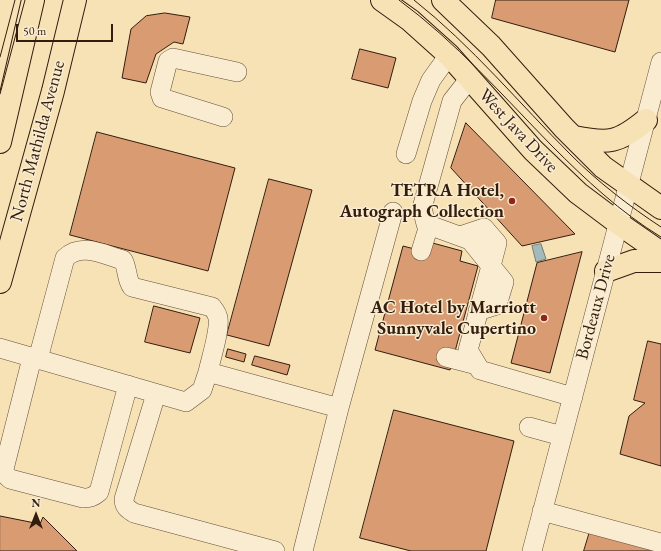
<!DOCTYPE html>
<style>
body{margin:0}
#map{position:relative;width:661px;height:551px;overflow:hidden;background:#f7e2b6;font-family:"EB Garamond",serif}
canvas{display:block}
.north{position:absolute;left:16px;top:495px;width:40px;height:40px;-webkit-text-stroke:3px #faecd0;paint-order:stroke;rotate:0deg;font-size:11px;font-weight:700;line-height:16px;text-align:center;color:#321d0f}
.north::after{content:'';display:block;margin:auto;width:14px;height:18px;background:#321d0f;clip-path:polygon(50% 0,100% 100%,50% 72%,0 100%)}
.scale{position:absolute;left:16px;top:24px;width:97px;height:18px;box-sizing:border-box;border:2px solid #321d0f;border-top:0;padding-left:5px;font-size:12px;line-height:14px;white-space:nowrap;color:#321d0f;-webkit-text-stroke:3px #faecd0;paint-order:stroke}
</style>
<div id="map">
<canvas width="661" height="551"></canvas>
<div class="north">N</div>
<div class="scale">50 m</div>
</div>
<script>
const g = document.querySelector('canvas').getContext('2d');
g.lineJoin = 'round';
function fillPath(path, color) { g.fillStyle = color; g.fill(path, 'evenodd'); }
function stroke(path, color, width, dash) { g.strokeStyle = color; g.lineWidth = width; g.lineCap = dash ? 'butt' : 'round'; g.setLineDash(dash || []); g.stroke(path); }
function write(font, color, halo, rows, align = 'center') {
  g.font = font + ' "EB Garamond",serif'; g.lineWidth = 3; g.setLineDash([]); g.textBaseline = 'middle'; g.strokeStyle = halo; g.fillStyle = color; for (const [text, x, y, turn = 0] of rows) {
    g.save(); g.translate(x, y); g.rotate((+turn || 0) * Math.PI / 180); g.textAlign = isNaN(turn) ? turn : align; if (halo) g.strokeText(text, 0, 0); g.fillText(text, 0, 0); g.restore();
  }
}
const water = new Path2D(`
 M541 244 546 259 536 262 532 246Z`);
const building = new Path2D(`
 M496 0H629L615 52 492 18Z
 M165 13 190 17 183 44 174 42 156 54 146 83 122 78 131 29 146 16Z
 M360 49 396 58 388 88 352 79Z
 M466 123 575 234 522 246 451 168Z
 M97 132 235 168 208 271 70 235Z
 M269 179 312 190 269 346 227 335Z
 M429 242 462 251 460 261 478 266 450 370 375 350 403 246 426 252Z
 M582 252 550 373 511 363 537 263Z
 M154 306 200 318 190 353 145 342Z
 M648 341 661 344V466L620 454 629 416 645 403 634 400Z
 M228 349 246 354 244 362 226 357Z
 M255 356 290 365 287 375 252 365Z
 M394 410 514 441 486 551H411L360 538Z
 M0 516 40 524 43 517 77 551H0Z
 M591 528 658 551H584Z`);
const minor = new Path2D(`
 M470 78 452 101 422 208 426 224 470 240 491 266 468 350 480 370 573 397
 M223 117 162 98 160 92 168 61 173 58 237 72
 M406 154 422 101 431 80 449 55
 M460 236 484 228 497 243 491 266 504 282 497 305 478 311
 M421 251 429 225
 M0 348 186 402 202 390 208 372 339 408 393 212
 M446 357 477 365
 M32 358 4 469V473L10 479 83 498C90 498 93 497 99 492L128 385
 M38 359 65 258C82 242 104 255 123 260 128 269 126 279 132 287L212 307C215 311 217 313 218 318 220 331 211 358 208 372
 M156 394 124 499C124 507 128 509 134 513L275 551
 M529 427 562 436
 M542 511 661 543
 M303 551 339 408
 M532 551 661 62`);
const major = new Path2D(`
 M382 0 410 20 449 55 533 150 578 193 618 223 661 253
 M443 0 491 46 564 128 603 167 661 208
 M574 137C609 144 618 143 646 120
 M0 142 33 0
 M606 271 634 261H661
 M0 282 53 91 75 0`);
const tram = new Path2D(`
 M399 0C456 42 503 96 552 146 586 180 620 212 661 237
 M414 0C472 46 519 103 571 155 598 182 629 206 661 227
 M0 57 15 0
 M0 94 25 0`);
const markers = [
 [512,201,4,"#8f2418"],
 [544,318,4,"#8f2418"]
];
const streetNames = [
 ["West Java Drive",518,131,47],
 ["North Mathilda Avenue",38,141,-75],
 ["Bordeaux Drive",596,307,-75]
];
const poiNames = [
 ["TETRA Hotel,",504,191],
 ["Autograph Collection",504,212],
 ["AC Hotel by Marriott",536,308],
 ["Sunnyvale Cupertino",536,329]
];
fillPath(water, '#a2bbba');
stroke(water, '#757c76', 1);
fillPath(building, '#d89b72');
stroke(building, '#321d0f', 1);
stroke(minor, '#634e39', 20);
stroke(major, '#321d0f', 24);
stroke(minor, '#faecd0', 19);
stroke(major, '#f7e2b6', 22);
stroke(tram, '#321d0f', 1);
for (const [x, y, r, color] of markers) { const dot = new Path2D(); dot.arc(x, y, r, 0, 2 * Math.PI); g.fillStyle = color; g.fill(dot); stroke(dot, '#faecd0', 1.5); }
write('18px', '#321d0f', '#faecd0', streetNames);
write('bold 18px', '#321d0f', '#faecd0', poiNames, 'right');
</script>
